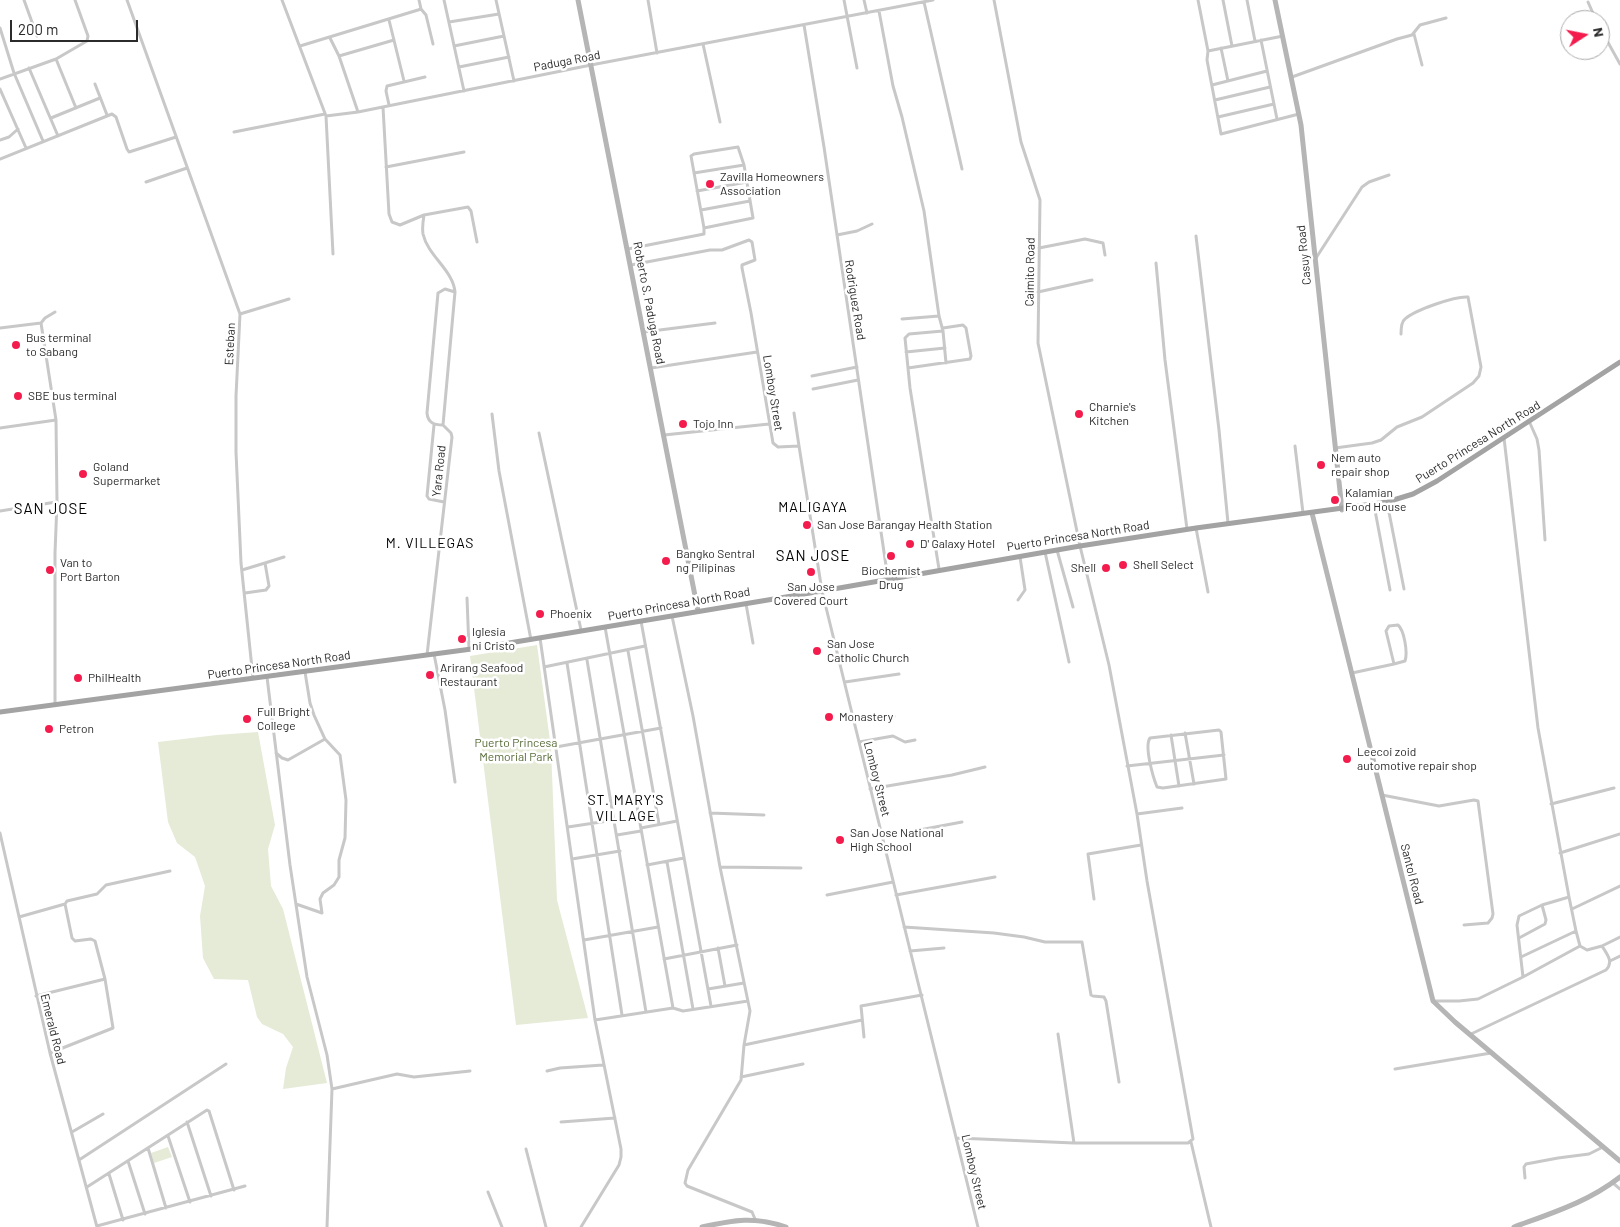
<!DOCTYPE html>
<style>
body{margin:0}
#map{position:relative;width:1620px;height:1227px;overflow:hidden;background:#fff;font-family:Barlow,sans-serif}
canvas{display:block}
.north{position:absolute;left:1560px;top:10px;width:50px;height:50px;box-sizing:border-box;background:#fff;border:1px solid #aaa;border-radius:50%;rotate:79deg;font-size:14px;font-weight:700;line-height:20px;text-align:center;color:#2b2b2b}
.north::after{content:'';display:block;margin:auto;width:18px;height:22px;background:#f31c4d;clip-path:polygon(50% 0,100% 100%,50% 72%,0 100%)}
.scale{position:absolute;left:10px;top:20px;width:128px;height:22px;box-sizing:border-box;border:2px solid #2b2b2b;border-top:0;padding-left:6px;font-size:15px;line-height:18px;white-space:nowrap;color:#2b2b2b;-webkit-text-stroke:4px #fff;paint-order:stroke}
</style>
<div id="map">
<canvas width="1620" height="1227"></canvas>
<div class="north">N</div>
<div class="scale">200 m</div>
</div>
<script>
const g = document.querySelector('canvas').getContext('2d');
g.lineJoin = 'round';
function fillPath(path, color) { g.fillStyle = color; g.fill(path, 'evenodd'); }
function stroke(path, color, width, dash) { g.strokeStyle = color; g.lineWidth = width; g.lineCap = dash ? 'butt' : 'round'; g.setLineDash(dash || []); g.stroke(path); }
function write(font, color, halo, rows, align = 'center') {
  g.font = font + ' Barlow,sans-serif'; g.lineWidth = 5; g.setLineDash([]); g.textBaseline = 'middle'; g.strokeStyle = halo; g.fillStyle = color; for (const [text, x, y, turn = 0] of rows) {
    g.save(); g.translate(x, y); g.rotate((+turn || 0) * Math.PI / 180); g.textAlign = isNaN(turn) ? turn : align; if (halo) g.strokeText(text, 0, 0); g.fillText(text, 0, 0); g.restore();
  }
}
const green = new Path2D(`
 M537 645 551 748 557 900 588 1018 516 1025 470 656Z
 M258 732 275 825 268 849 271 886 283 909 327 1083 283 1089 286 1068 293 1047 283 1034 262 1024 257 1017 248 980 214 979 203 958 200 916 205 886 195 857 177 843 168 822 158 742 217 735Z
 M168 1147 172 1157 154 1163 151 1153Z`);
const street = new Path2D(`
 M24 0 37 36
 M127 0 240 314 236 396V452L241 563 253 678
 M282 0 326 116 333 254
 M444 0 464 91
 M496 0 514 81
 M648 0 657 53
 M844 0 857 68
 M864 0 867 13
 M1198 0 1208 51 1207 60 1221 134 1299 114
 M1223 0 1232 46
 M1247 0 1255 41
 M924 2 962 169
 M1588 2 1596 20
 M421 9 426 15 433 44
 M879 11 893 86 902 117 924 211 939 316 943 331 946 363
 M389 20 404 81
 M449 22 499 14
 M804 25 824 147 888 579
 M0 28 14 73 43 141
 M1600 28 1620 64
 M1414 34 1422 65
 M330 38 339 56 358 112
 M1261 40 1277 119
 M703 44 720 122
 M300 46 418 10 421 9 419 0
 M454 46 504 36
 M1221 48 1228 81
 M1208 51 1283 36
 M339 56 394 40
 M56 59 76 108
 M459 67 509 57
 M29 68 58 136
 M1292 77 1397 39 1412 35 1420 25 1446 18
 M0 79 56 59 87 41 88 36 75 0
 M95 84 107 115
 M1212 85 1267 71
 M0 89 26 148
 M1215 100 1270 87
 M389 105 386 91 387 86 425 77
 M383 107 389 214 392 222 400 225 424 215 468 207 471 211 477 242
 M326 116 358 112 591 65 933 0
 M1218 117 1274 104
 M51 118 100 98
 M234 132 325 114
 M0 140 9 137 18 129
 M0 159 112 114 116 117 127 149 129 152 176 137
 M386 167 464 152
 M694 173 744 165
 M146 182 187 168
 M697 191 747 182
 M701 210 750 201
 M424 215C423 221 422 228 423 234 428 256 453 270 455 292L443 425 451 433 452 437 427 655
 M837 235 857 231 872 224
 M1196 236 1219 430 1228 523
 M1039 248 1085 239 1103 243 1105 255
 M628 249 704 234V228L691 156 694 154 738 147 744 165 753 218 704 228
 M1316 258 1362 187 1369 182 1389 175
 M1156 263 1165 360 1187 529
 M631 265 710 250H722L749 240 752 242 755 260 742 265V268L751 313 773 443 778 447 799 446 822 591 978 1227
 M1038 292 1092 280
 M240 314 289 299
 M902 319 939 316
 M41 323 45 318 55 312
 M0 328 41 323 56 420 57 502 55 553V704
 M644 332 715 323
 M906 352 945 348
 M651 368 757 352
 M908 368 970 359 971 356 966 328 963 325 943 328
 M812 376 857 367
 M813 389 858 380
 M794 413 799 446
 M492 414 499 471 531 640
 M1529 421 1537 439 1539 450 1545 540
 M434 425 427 496 429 499 444 502
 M443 425C434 425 428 423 427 413L438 293 445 289 455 292
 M0 428 56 420
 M539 433 581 630
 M664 435 769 424
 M1504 438 1538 728 1569 897 1542 905 1519 916 1517 925 1523 977
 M1295 446 1303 513
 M1335 448 1372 443 1381 440 1397 427 1422 417 1473 383 1479 376 1481 367 1468 297C1455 296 1415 310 1405 319 1401 322 1401 329 1401 334
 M1387 502 1404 589
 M1374 505 1390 590
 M0 511 56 502
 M1196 528 1208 592
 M842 529 880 521
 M1057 550 1073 607
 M1045 552 1069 662
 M265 563 284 557
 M939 569 910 388 905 338 909 334 943 331
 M242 570 265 563 269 586 266 590 245 593
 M467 598 469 649
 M1018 600 1025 590 1020 557
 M746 604 753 643
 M672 616 693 716 720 867 750 1011 744 1045 741 1080 688 1170 685 1183 687 1186 752 1212 755 1219
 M641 621 711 1006
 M605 627 673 1008
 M540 638 595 1020 621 1149V1157L619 1165 581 1227
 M628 651 659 824
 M434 654 445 710 455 782
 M587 660 646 1012
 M567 663 622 1015
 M544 667 645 646
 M1352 673 1394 664 1405 661C1408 652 1404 630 1398 625L1389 626 1386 631 1394 664
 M267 677 290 865 307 977 327 1055 332 1089 327 1227
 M845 682 899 674
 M854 722 894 716
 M1219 730 1221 732 1226 779 1163 788 1157 787C1153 777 1144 746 1150 738Z
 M1185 733 1194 784
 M1171 735 1179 786
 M859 742 893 736 905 742 915 740
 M556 747 661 728
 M276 753 282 758 288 760 325 739
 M1127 766 1224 755
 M870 789 952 775 985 767
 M1382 795 1439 806 1474 800 1478 801 1493 914 1492 918 1488 923 1464 925
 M1551 804 1614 788
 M710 813 764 815
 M1137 814 1182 808
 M568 827 614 820
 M641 828 677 821
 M0 833 50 1053 97 1227
 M617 835 641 831
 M882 837 962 822
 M1560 853 1620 834
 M572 859 620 851
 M667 862 693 1009
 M647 865 684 858
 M720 867 801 868
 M827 895 893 882
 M896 895 995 877
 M1094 899 1088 854 1141 845
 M65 904 67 901 97 894 106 885 170 871
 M296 904 322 913 320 899 323 893 334 885 339 877V860L345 838 346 800 340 755 325 739 314 715 310 703 305 672
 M1572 909 1620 886
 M19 917 65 904 72 938 75 941 91 939 95 941 105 979 113 1028 50 1053
 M904 927 994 933 1024 937 1045 942H1082L1091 995 1093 996 1104 997 1106 1001 1119 1082
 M1576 931 1580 946
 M1519 938 1545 924 1546 920 1542 905
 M584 940 658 927
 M1602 946 1620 937
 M718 948 725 986
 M910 951 944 948
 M1521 957 1576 931 1569 897
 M664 959 737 945
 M1610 961 1620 956
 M708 989 744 983
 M36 996 105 979
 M1434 1001H1459L1478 999 1523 977 1580 946 1587 950 1602 946C1607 954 1614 962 1606 970L1471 1034
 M595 1020 673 1008 683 1011 748 1001
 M1058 1034 1074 1143
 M864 1037 861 1006 922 995
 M744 1045 862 1020
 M1395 1069 1491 1053
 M547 1071 560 1068 603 1065
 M741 1077 803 1064
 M332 1089 397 1074 414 1077 470 1071
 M187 1122 211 1196
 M561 1122 615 1118
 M72 1132 103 1114
 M168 1136 190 1202
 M957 1138 1074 1143H1188L1193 1139 1147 881 1137 814 1109 665 1080 546 1038 343 1040 200 1021 142 994 0
 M1191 1142 1211 1227
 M148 1148 166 1208
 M526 1149 546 1227
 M79 1160 226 1064
 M128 1161 145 1214
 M109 1174 123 1220
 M1525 1178 1524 1167 1526 1164 1558 1158 1589 1154 1603 1147
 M1613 1183 1620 1189
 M87 1187 207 1110 209 1111 234 1190
 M488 1192 502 1227
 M97 1226 245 1186`);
const secondary = new Path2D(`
 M578 0 698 611
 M1275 0 1301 125 1342 510
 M1312 513 1433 1001 1455 1022 1620 1161
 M702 1227C734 1220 754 1216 786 1227
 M1514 1227C1552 1213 1588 1202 1620 1177`);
const primary = new Path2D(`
 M0 712 479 648 822 591 1080 546 1196 528 1387 502 1413 494 1437 481 1620 362`);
const markers = [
 [710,184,5,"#f31c4d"],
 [16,345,5,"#f31c4d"],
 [18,396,5,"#f31c4d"],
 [1079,414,5,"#f31c4d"],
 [683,424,5,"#f31c4d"],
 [1321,465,5,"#f31c4d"],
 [83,474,5,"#f31c4d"],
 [1335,500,5,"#f31c4d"],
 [807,525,5,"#f31c4d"],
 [910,544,5,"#f31c4d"],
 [891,556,5,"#f31c4d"],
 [666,561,5,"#f31c4d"],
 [1123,565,5,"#f31c4d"],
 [1106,568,5,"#f31c4d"],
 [50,570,5,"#f31c4d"],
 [811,572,5,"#f31c4d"],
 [540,614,5,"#f31c4d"],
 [462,639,5,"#f31c4d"],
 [817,651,5,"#f31c4d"],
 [430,675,5,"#f31c4d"],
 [78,678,5,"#f31c4d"],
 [829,717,5,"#f31c4d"],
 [247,719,5,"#f31c4d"],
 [49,729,5,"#f31c4d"],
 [1347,759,5,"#f31c4d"],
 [840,840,5,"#f31c4d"]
];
const streetNames = [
 ["Paduga Road",567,61,-11],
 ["Casuy Road",1304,255,-96],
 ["Caimito Road",1030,272,-89],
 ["Rodriguez Road",855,300,81],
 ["Roberto S. Paduga Road",649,303,79],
 ["Esteban",230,344,-87],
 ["Lomboy Street",773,393,81],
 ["Puerto Princesa North Road",1478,442,-32],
 ["Yara Road",439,471,-84],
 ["Puerto Princesa North Road",1078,536,-9],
 ["Puerto Princesa North Road",679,604,-10],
 ["Puerto Princesa North Road",279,665,-8],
 ["Lomboy Street",877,779,76],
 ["Santol Road",1412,874,76],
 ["Emerald Road",53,1029,76],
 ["Lomboy Street",974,1172,77]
];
const poiNames = [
 ["Zavilla Homeowners",720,177],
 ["Association",720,191],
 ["Bus terminal",26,338],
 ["to Sabang",26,352],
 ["SBE bus terminal",28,396],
 ["Charnie's",1089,407],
 ["Kitchen",1089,421],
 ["Tojo Inn",693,424],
 ["Nem auto",1331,458],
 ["repair shop",1331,472],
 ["Goland",93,467],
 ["Supermarket",93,481],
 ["Kalamian",1345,493],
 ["Food House",1345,507],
 ["San Jose Barangay Health Station",817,525],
 ["D' Galaxy Hotel",920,544],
 ["Bangko Sentral",676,554],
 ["ng Pilipinas",676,568],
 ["Van to",60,563],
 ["Port Barton",60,577],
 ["Shell Select",1133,565],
 ["Shell",1096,568,"right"],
 ["Biochemist",891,571,"center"],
 ["Drug",891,585,"center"],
 ["San Jose",811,587,"center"],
 ["Covered Court",811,601,"center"],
 ["Phoenix",550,614],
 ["Iglesia",472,632],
 ["ni Cristo",472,646],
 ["San Jose",827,644],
 ["Catholic Church",827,658],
 ["Arirang Seafood",440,668],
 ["Restaurant",440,682],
 ["PhilHealth",88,678],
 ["Full Bright",257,712],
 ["College",257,726],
 ["Monastery",839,717],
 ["Petron",59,729],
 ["Leecoi zoid",1357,752],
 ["automotive repair shop",1357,766],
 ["San Jose National",850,833],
 ["High School",850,847]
];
const parkNames = [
 ["Puerto Princesa",516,743],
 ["Memorial Park",516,757]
];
const neighbourhoodNames = [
 ["MALIGAYA",813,507],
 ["M. VILLEGAS",430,543],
 ["ST. MARY'S",626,800],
 ["VILLAGE",626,816]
];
const quarterNames = [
 ["SAN JOSE",51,509],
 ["SAN JOSE",813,556]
];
fillPath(green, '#e5ebd7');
stroke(street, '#c8c8c8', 3);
stroke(secondary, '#b5b5b5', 5);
stroke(primary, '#a3a3a3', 5);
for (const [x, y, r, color] of markers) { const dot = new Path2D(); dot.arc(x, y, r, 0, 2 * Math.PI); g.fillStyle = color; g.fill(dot); stroke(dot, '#fff', 2); }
write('12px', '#2b2b2b', '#fff', streetNames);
write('12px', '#2b2b2b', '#fff', poiNames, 'left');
write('12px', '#566a36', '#fff', parkNames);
g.letterSpacing = '1px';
write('14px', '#000', '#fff', neighbourhoodNames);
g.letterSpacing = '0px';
g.letterSpacing = '1px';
write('15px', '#000', '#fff', quarterNames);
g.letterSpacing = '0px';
</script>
